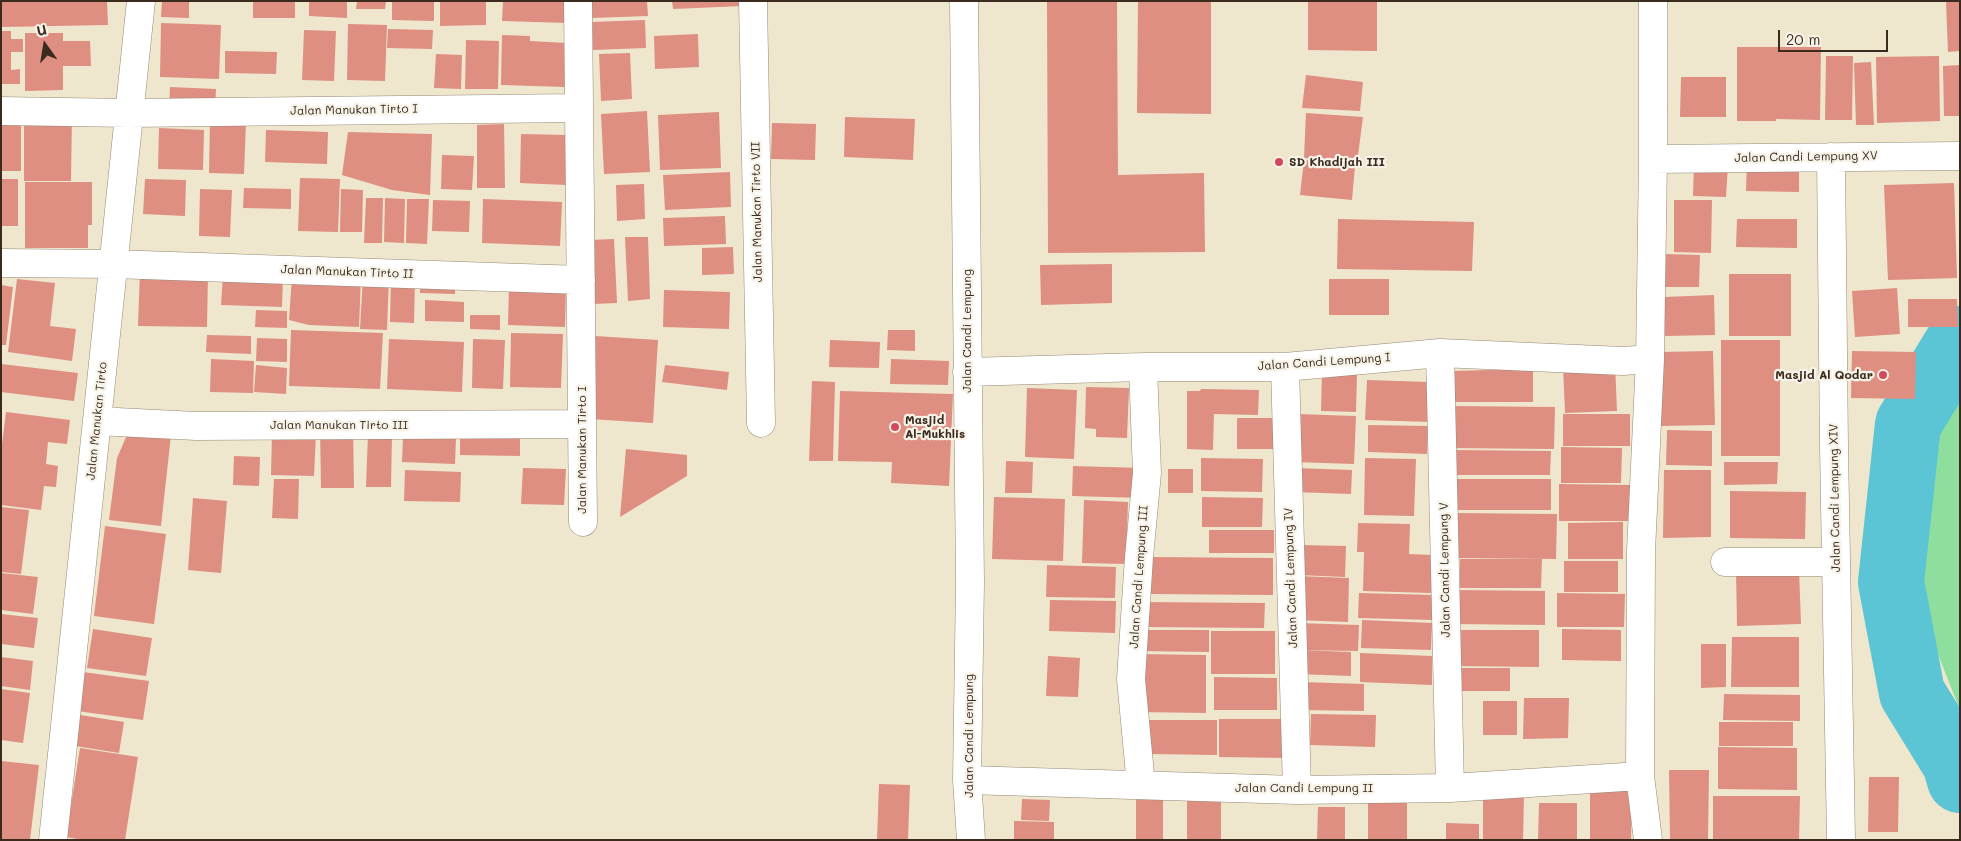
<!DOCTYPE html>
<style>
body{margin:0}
#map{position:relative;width:1961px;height:841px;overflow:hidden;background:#eee7cd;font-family:Mali,sans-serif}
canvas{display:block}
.frame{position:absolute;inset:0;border:2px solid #3b2a1e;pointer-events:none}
.north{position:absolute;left:20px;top:20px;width:50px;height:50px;-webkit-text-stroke:4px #f7f3e8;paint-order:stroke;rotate:347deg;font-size:14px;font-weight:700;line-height:20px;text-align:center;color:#3b2a1e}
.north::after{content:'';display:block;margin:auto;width:18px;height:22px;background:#3b2a1e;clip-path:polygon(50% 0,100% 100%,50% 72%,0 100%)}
.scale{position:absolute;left:1778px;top:30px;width:110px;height:22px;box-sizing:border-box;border:2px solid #3b2a1e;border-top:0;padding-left:6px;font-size:15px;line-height:18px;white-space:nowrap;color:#3b2a1e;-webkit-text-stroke:4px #f7f3e8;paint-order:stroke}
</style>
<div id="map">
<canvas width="1961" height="841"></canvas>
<div class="frame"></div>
<div class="north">U</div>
<div class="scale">20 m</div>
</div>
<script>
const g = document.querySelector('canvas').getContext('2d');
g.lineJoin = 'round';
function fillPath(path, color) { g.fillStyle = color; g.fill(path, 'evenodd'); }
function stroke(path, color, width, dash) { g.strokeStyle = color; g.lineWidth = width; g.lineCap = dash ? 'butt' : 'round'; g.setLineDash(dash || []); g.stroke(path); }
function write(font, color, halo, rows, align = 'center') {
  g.font = font + ' Mali,sans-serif'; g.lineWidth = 4.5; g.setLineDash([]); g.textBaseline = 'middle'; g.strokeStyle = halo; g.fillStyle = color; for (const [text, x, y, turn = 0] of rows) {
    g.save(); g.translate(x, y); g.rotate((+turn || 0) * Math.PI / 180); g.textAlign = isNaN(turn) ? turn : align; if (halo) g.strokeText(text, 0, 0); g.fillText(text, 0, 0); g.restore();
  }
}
const green = new Path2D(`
 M1960 377V710L1872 487Z`);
const river = new Path2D(`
 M1960 339 1908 424 1891 582 1912 693 1955 763 1960 780`);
const building = new Path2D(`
 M1 1H107L108 25 1 27Z
 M162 1H189V18L161 17Z
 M253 1H295V18H253Z
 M309 1H347V18L309 16Z
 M357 1H386L385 9H356Z
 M392 1H434V21L392 20Z
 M440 1H486V25L440 26Z
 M503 1H568L567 23 502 21Z
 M591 1H647L648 16 592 18Z
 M672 1H743V6L673 9Z
 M1047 1H1117L1118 175 1204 173 1205 252 1048 253Z
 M1138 1H1211V114L1137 113Z
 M1308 1H1377V51L1308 50Z
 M1946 1H1960V51L1948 52Z
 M645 20 646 48 593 50 591 22Z
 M161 23 221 25 219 79 160 77Z
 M348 24 387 25 385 81 347 80Z
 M388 29 433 30 432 49 387 48Z
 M304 30 336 31 334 81 302 80Z
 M1 31H11V39H23V52H11V70L20 69V84H1Z
 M25 33H63V41H90L91 66H63V90L25 91Z
 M698 34 699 67 655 69 654 36Z
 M502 35 530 36V41L567 43 565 87 501 85Z
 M466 40 499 41 498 89H465Z
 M1737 47H1821L1820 120 1776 119V121H1737Z
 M225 51 277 52 276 74 225 73Z
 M630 53 632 99 601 101 599 54Z
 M436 54 462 55 461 89 434 88Z
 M1826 56H1853L1852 120H1825Z
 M1939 56 1940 121 1877 123 1876 57Z
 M1871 62 1874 125H1856L1854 63Z
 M1960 65V116H1944L1943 66Z
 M1306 75 1363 82 1360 111 1302 108Z
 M1681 77H1726V117H1680Z
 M170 87 216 89 215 110 169 109Z
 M647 111 650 172 604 174 601 114Z
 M719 112 721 168 660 170 658 115Z
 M1306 113 1363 117 1357 163 1304 158Z
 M72 114 71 181H24V115Z
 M1 117H21V171H1Z
 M845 117 915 119 913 160 844 157Z
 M210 121 246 122 244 174 209 173Z
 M772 123 816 124 815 160 771 159Z
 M504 124 505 188H477V125Z
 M159 128 204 130 203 170 158 169Z
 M266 130 328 132 327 164 265 162Z
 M348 132 432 134 430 195 392 190 342 175Z
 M521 134 568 135 566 185 520 183Z
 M442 155 474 156 472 190 441 189Z
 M1304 160 1355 166 1352 200 1300 195Z
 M1747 160 1799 161V192L1746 191Z
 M1694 163 1728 165 1726 197 1693 196Z
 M730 172 731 207 665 210 663 175Z
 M300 178 340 179 338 232 298 231Z
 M1 179H18V226H1Z
 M145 179 186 180 185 216 143 214Z
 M25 182H92V225H88V248H25Z
 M1954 183 1957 278 1888 280 1884 185Z
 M644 184 645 219 617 221 616 185Z
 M244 188 291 189V209L243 208Z
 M200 189 232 190 230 237 199 236Z
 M341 189 363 190 362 232H340Z
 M366 198H383L382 243H364Z
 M385 198 405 199 404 243 384 242Z
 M407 199H429L427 244 406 243Z
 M483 199 562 202 560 246 482 243Z
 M433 200 470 201 469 232 432 231Z
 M1674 200H1712L1711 253 1674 252Z
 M725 216 726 244 664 246 663 218Z
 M1338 219 1474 222 1472 271 1337 269Z
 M1737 219H1797V248L1736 247Z
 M625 237H648L650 299 628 301Z
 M614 239 617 303 593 304 590 240Z
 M733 247 734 274 702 275V248Z
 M1664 254 1700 255 1699 287H1664Z
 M1112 264V303L1041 305 1040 265Z
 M140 270 208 273 207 327 138 326Z
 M1729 274H1791V336H1729Z
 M223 275 283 277 282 307 221 305Z
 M292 276 361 277 359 327 309 325 289 320Z
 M363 276 389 277 387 330 360 329Z
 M420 277 455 278V294L420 293Z
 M391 278H415L414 323 390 322Z
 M17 279 55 283 50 326 76 329 72 361 8 352Z
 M1329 279H1389V315H1329Z
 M509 284 566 286 565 327 508 325Z
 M1 285 13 287 6 345H1Z
 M1897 288 1900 334 1855 337 1852 291Z
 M664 290 730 292 729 329 663 327Z
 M1714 295 1715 335 1665 336 1664 297Z
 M1908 299H1957L1958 327H1908Z
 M425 300 464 302V322L425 321Z
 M256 310 287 311V328L255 327Z
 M470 315H500V330L470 329Z
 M291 330 383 333 380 389 289 386Z
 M888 330H915V351L887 350Z
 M511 333 563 334 561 388 510 387Z
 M207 335 251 336V354L206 352Z
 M595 336 658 340 653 423 590 419Z
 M257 338 287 339V362L256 361Z
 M389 339 464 342 462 392 387 389Z
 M473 339 505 340 503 389 472 388Z
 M830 340 880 342 879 368 829 367Z
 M1721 340H1780V456H1721Z
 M1713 351 1715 425 1661 426 1659 352Z
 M1852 351 1916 352 1915 399 1851 398Z
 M211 359 254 361 253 393 210 392Z
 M891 359 949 361 948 385 890 384Z
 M1615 363 1617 411 1565 413 1563 366Z
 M1 364 78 373 74 401 1 392Z
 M256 365 287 368 286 394 254 392Z
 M665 365 729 372 727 390 662 382Z
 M1533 369V402H1445L1449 371Z
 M1322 372 1357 373 1356 412 1321 411Z
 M1367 380 1429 382 1432 422 1365 420Z
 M812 381 835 382 833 461H809Z
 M1086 387 1129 388 1127 438 1096 437V429L1085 428Z
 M1027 388 1077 390 1074 459 1025 457Z
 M1201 389 1259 390 1258 415 1214 414 1213 450 1187 449V391H1200Z
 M840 391 953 394 949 486 891 483 892 462 838 461Z
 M1449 406 1555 407 1554 449 1448 448Z
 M6 412 70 420 67 444 48 442 46 464 58 466 56 487 44 486 41 510 1 505V452Z
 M1296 414 1356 416 1354 464 1294 462Z
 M1563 414H1630V446H1563Z
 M1237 418H1276V449H1237Z
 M1368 425 1428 426 1427 454 1368 452Z
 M320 426H353L354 488H321Z
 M460 428H520V456L460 455Z
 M1667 430 1712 431V466L1666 465Z
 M272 433 316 434 314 476 271 475Z
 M368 434 392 435 391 487H366Z
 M127 435H171L161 526 109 520 117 458Z
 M403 437 456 438 455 464 402 462Z
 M1561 447 1622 448 1621 483H1561Z
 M626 449 687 455V476L620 517Z
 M1453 450 1551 451 1550 475H1453Z
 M234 456 260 457 259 486 233 485Z
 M1201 458 1263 459 1262 492 1201 491Z
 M1365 458 1416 459 1414 516 1364 515Z
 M1006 461 1033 462 1032 493H1005Z
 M1724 462H1778L1777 484 1724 485Z
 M1073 466 1144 468 1142 498 1072 496Z
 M523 468 566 469 564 505 521 504Z
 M1295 468 1352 470 1351 494 1294 492Z
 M1168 469H1193V493H1168Z
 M405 470 461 472 460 502 404 501Z
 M1664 470H1711V537L1663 538Z
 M274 479H299L298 519 272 518Z
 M1449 479H1551V510H1449Z
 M1559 484 1631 485 1630 521H1559Z
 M1730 491 1806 492 1805 539 1730 538Z
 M994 497 1065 499 1063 561 992 559Z
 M1202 497 1263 498 1262 527H1202Z
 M193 498 227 501 221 573 188 570Z
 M1084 500 1128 502 1126 564 1082 563Z
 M1 507 29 510 21 574 1 572Z
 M1455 513 1557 514 1556 559 1454 558Z
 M1623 522V559H1568V523Z
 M1358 523 1410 524 1409 554 1432 555 1431 593 1363 591 1364 552H1357Z
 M105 526 166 534 154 624 94 616Z
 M1209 530H1274V553H1209Z
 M1299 545 1346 546 1345 577 1298 575Z
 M1151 557 1273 558V595L1151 594Z
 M1460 559H1542L1541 588H1460Z
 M1564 561H1618V592H1564Z
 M1047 565 1116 567 1115 598 1046 597Z
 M1799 569 1801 624 1737 626 1736 570Z
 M1 573 38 577 33 614 1 610Z
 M1296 576 1349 578 1348 622 1294 620Z
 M1455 590 1545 591V625L1455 624Z
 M1359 593 1435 595 1434 620 1358 618Z
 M1557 593 1625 594 1624 627H1557Z
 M1050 600 1116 601 1115 633 1049 631Z
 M1142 602 1265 603 1264 628 1142 627Z
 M1 614 38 618 34 648 1 644Z
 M1362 620 1432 623 1431 650 1361 648Z
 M1298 623 1359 625 1358 651 1298 650Z
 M93 629 152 638 146 676 87 668Z
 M1562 629 1621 630V661L1562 660Z
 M1136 630H1209V652L1136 651Z
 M1452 630H1539V667L1452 666Z
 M1211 631H1275V674H1211Z
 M1732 637H1799V687H1731Z
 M1701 644H1726V687L1701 688Z
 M1297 650 1351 652V676L1296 674Z
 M1360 653 1432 656V685L1360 682Z
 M1135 654 1206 655V713L1135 712Z
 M1048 656 1080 658 1078 697 1046 696Z
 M1 657 33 661 30 690 1 686Z
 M1453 668H1510V691H1453Z
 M83 672 149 681 143 720 77 711Z
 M1214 677 1277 678V710H1214Z
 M1301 682 1364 684V711L1300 710Z
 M1 689 30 693 23 743 1 740Z
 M1724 694 1800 695V721L1723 720Z
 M1524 698H1569L1568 738 1523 739Z
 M1483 701H1517V735H1483Z
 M74 714 124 722 119 753 69 745Z
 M1311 714 1376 715 1375 747 1310 745Z
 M1219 719H1286V758L1219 757Z
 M1149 720H1217V755L1149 754Z
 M1719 722H1793V746H1719Z
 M1718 747 1797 748V790L1718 789Z
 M80 748 138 757 125 840H83L66 837Z
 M1 761 39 765 30 840H1Z
 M1669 770H1709L1708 840H1670Z
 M1869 777H1899L1898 832H1868Z
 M1590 781H1632L1631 840H1590Z
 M879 784 910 785 908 840H877Z
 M1483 795 1524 796 1523 840H1483Z
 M1713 796H1800L1799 840H1713Z
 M1136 797H1163V840H1136Z
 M1187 798H1221V840H1187Z
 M1022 799 1050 800 1049 821 1021 820Z
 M1368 800H1407V840H1368Z
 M1539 803H1577V840H1538Z
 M1318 807H1345V840H1317Z
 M1014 821 1054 822V840H1014Z
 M1446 823 1479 824V840H1446Z`);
const minor = new Path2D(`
 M578 1 583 522
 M753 1 761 423
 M964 1 970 582 967 780 971 840
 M1 111 129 113 578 108
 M1831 157 1834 447 1841 840
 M1653 159 1960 156
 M1 263 113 264 581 280
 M1440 353 1450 788
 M1285 367 1297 790
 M967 372 1143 367H1285L1440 353 1623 361 1650 359
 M97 421 196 426 582 424
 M1725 562H1836
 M967 780 1297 790 1450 788 1640 776
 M1141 785 1131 679 1139 557 1147 473 1143 367
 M53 840 141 1
 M1648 840 1640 776 1641 551 1650 359 1653 159V1`);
const markers = [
 [1279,162,5,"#d1495b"],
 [1883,375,5,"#d1495b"],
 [895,427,5,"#d1495b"]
];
const streetNames = [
 ["Jalan Manukan Tirto I",354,110,-1],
 ["Jalan Candi Lempung XV",1806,157,-1],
 ["Jalan Manukan Tirto VII",757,212,-91],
 ["Jalan Manukan Tirto II",347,272,2],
 ["Jalan Candi Lempung",967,331,-90],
 ["Jalan Candi Lempung I",1324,362,-4],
 ["Jalan Manukan Tirto",97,421,-84],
 ["Jalan Manukan Tirto III",339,425],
 ["Jalan Manukan Tirto I",582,450,-90],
 ["Jalan Candi Lempung XIV",1835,498,-91],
 ["Jalan Candi Lempung V",1445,570,-91],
 ["Jalan Candi Lempung III",1139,577,-86],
 ["Jalan Candi Lempung IV",1291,578,-92],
 ["Jalan Candi Lempung",969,736,-90],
 ["Jalan Candi Lempung II",1304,788]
];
const poiNames = [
 ["SD Khadijah III",1289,162],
 ["Masjid Al Qodar",1873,375,"right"],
 ["Masjid",905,420],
 ["Al-Mukhlis",905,434]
];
fillPath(green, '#8ede9d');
stroke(river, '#5bc5d6', 66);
fillPath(building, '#df8e82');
stroke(minor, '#948876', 29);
stroke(minor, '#fff', 28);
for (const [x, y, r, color] of markers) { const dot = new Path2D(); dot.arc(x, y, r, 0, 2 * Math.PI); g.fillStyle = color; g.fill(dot); stroke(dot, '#f7f3e8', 2); }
write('12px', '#3b2a1e', '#f7f3e8', streetNames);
write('bold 12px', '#3b2a1e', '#f7f3e8', poiNames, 'left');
</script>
